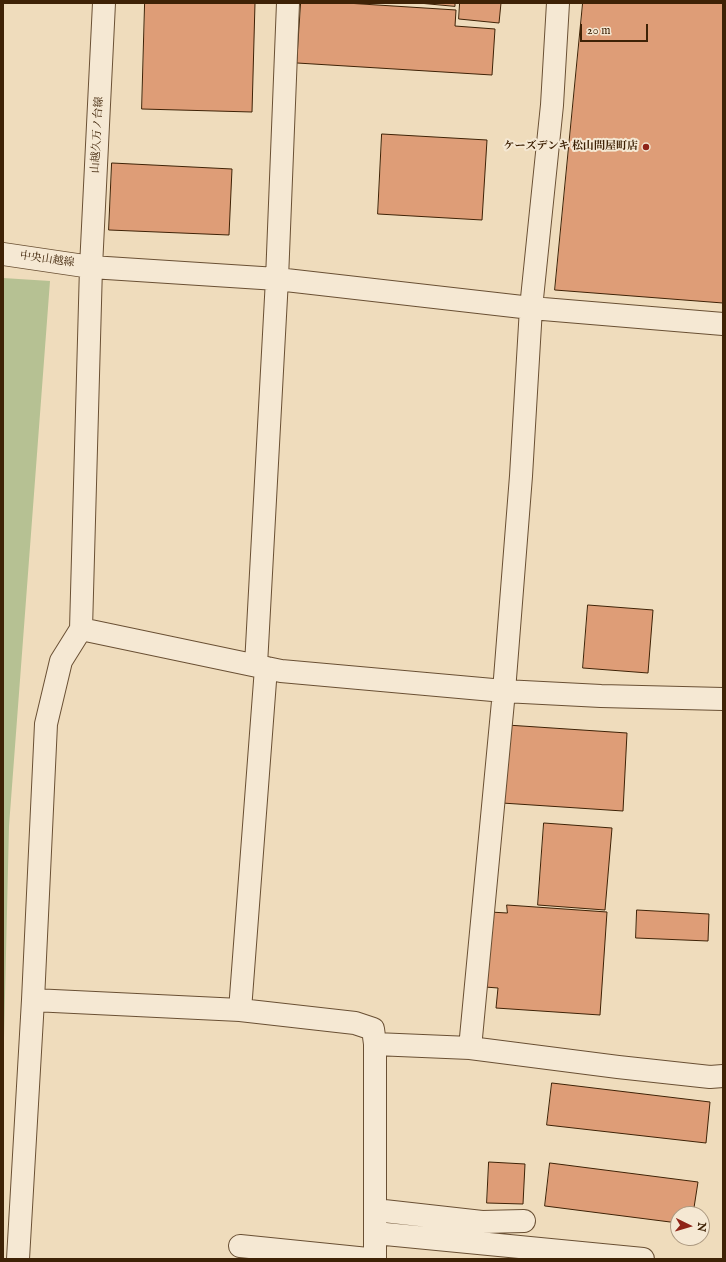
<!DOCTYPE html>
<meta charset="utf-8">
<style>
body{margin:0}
#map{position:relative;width:726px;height:1262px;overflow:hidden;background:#efdcbc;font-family:"IM FELL English",serif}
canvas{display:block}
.frame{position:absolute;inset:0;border:4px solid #3e2206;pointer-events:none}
.north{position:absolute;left:670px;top:1206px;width:40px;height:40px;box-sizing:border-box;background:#f5e8d3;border:1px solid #ac9981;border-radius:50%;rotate:95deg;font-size:11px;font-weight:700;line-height:16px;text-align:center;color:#3e2206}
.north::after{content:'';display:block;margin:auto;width:14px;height:18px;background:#8f2418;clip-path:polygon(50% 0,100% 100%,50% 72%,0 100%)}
.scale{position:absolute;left:580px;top:24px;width:68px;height:18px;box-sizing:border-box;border:2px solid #3e2206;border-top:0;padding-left:5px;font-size:12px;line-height:14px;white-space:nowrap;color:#3e2206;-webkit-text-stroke:3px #f5e8d3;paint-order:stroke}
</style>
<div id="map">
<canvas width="726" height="1262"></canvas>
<div class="frame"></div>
<div class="north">N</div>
<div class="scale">20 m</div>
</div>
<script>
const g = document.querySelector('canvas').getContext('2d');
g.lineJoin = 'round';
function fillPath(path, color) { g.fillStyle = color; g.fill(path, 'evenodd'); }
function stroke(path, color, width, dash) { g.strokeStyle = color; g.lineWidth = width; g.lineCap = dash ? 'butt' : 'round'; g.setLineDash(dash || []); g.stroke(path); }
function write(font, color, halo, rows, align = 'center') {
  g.font = font + ' "IM FELL English","Noto Serif JP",serif'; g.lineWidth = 4; g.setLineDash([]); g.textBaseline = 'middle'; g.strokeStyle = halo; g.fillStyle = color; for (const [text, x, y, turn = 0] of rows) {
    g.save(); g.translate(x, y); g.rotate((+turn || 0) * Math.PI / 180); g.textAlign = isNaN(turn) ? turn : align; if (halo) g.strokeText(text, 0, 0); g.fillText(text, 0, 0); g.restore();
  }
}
const green = new Path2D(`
 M3 278 50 281 9 826 3 1080Z`);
const building = new Path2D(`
 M145 3H255L252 112 142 109Z
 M301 3H346L456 10 455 26 495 29 492 75 297 63Z
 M419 3H455V6Z
 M460 3H501L499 23 459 19Z
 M583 3H723V303L555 290Z
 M382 134 487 140 482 220 378 214Z
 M112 163 232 169 229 235 109 230Z
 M588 605 653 610 648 673 583 668Z
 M507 725 627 733 623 811 502 803Z
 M544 823 612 828 605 910 538 905Z
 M507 905 607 912 600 1015 496 1008 498 988 485 987 490 912 507 913Z
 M637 910 709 914 708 941 636 938Z
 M552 1083 710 1102 706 1143 547 1125Z
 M489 1162 525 1164 523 1204 487 1203Z
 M550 1163 698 1182 693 1214H678V1223L545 1206Z`);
const minor = new Path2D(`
 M3 254 91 267 277 279 531 308 723 324
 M81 629 281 671 504 691 601 696 723 699
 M256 665 277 279 288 3
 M33 1000 240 1010 355 1023 373 1029 375 1044
 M240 1010 266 668
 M470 1048 504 691 521 476 531 308 552 105 558 3
 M375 1210 482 1222 524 1221
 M375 1233 643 1259
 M240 1246 368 1259
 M18 1259 33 1000 46 724 61 661 81 629 91 267 104 3
 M375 1259V1044L470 1048 618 1067 710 1077 723 1076`);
const markers = [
 [646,147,4,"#8f2418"]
];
const streetNames = [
 ["山越久万ノ台線",98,135,-87],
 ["中央山越線",47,260,8]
];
const poiNames = [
 ["ケーズデンキ 松山問屋町店",638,147]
];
fillPath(green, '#b6c193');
fillPath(building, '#de9d77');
stroke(building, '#3e2206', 1);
stroke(minor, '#6a5034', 24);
stroke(minor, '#f5e8d3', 22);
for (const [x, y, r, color] of markers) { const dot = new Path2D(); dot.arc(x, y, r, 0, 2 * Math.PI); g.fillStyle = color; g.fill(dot); stroke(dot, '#f5e8d3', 1.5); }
write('11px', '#3e2206', '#f5e8d3', streetNames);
write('bold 11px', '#3e2206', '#f5e8d3', poiNames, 'right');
</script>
